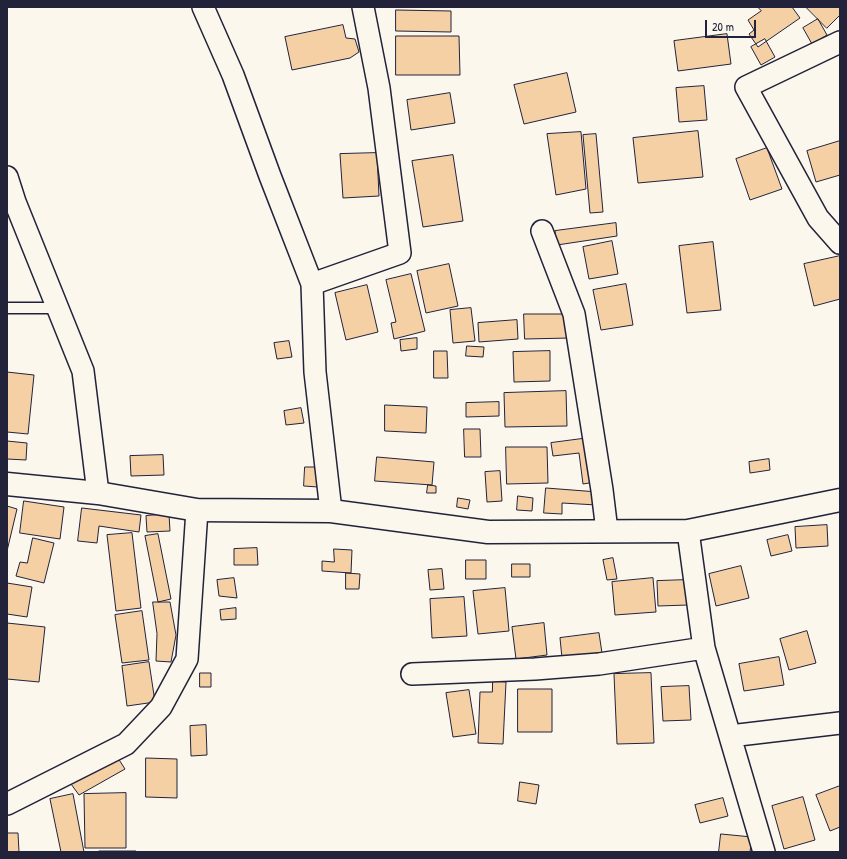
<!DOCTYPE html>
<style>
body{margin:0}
#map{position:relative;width:847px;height:859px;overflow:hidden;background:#fbf7ec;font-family:"Patrick Hand",sans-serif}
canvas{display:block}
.frame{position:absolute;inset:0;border:8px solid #22223b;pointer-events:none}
.scale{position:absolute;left:705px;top:20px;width:51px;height:18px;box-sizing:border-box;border:2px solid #22223b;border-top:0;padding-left:5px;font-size:12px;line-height:14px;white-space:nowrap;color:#22223b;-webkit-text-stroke:3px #fbf7ec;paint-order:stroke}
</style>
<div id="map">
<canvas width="847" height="859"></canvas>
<div class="frame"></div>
<div class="scale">20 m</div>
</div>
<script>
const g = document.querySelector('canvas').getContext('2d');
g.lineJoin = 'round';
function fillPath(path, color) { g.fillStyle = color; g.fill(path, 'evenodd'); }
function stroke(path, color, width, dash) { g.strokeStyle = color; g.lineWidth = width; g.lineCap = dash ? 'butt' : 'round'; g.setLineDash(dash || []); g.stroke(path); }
const building = new Path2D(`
 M758 7H792L800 18 758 47 749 34 754 30 748 20 761 11Z
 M806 7H840V15L827 28Z
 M396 10 451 11V32L396 31Z
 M818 19 827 35 812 44 803 28Z
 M343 25 346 38 355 39 359 52 350 58 292 70 285 37Z
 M727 34 731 64 678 71 674 41Z
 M396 36H459L460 75H396Z
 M765 39 775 57 761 65 751 47Z
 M567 73 576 112 524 124 514 85Z
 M704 86 707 120 679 122 676 88Z
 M450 93 455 123 411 130 407 100Z
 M698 131 703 177 638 183 633 138Z
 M581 132 586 189 556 195 547 134Z
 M596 134 603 212 590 213 583 135Z
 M840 141V175L816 182 807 151Z
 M767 148 782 189 750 200 736 159Z
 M377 153 379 196 343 198 340 154Z
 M453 155 463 221 423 227 412 161Z
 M616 223 617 236 557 245 555 231Z
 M612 241 618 274 589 279 583 247Z
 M713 242 721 310 687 313 679 246Z
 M840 256V299L814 306 804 264Z
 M449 264 458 306 426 313 417 271Z
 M411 274 425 331 394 339 391 323 396 322 386 280Z
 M626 284 633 325 601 330 593 290Z
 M367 285 378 332 346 340 335 293Z
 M471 308 475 341 453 343 450 310Z
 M524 314H570V338L525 339Z
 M517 320 518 339 479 342 478 323Z
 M417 338V349L401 351 400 340Z
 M289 341 292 357 277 359 274 343Z
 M467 346 484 347 483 357 466 356Z
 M434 351H447L448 378H434Z
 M550 351V381L514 382 513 352Z
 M7 372 34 375 28 434 7 432Z
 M566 391 567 426 505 427 504 393Z
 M499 402V416L466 417V403Z
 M385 405 427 407 426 433 385 431Z
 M301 408 304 423 286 425 284 411Z
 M464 429H480L481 457H465Z
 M589 438 595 482 583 484 579 453 553 456 551 443Z
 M7 441 27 443 26 460 7 459Z
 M506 447H547L548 483 507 484Z
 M163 455 164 475 131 476 130 456Z
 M377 457 434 462 432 485 375 481Z
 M769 459 770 470 750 473 749 462Z
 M305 467H319L318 487 304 486Z
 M500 471 502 501 487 502 485 472Z
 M428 485 436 486V493H427Z
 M546 488 598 492 597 505 562 503V514L544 513Z
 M518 496 533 498 532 511 517 510Z
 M458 498 470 500 468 509 457 507Z
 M24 501 64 507 60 539 20 533Z
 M7 506 17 509 7 551Z
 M82 508 141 515 139 532 99 526 97 543 78 541Z
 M169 514 170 531 147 532 146 516Z
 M827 525 828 546 796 548 795 527Z
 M132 533 141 608 116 611 107 535Z
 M158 534 171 599 158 602 145 536Z
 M788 535 792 551 771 556 767 540Z
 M33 538 54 543 44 583 16 576 20 562 27 563Z
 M257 548 258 565H234V549Z
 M334 549 352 550 351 573 322 571V561L334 562Z
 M613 558 617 579 607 580 603 560Z
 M466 560H486V579H466Z
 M512 564H530V577H512Z
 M741 566 749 598 716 606 709 574Z
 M442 569 444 589 430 590 428 570Z
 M346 573 360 574 359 589H346Z
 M234 578 237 598 219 596 217 580Z
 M653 578 656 612 615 615 612 582Z
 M687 580 688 605 658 606 657 581Z
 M7 583 32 587 27 617 7 614Z
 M505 588 509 631 478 634 473 591Z
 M464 597 467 636 432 638 430 599Z
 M153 602H170L176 635 171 662 156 661 157 634Z
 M236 608V619L221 620 220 610Z
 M142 611 149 660 122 663 115 615Z
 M7 623 45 627 39 682 7 679Z
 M544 623 547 655 516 659 512 627Z
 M807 631 816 663 789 670 780 639Z
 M599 633 602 653 562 658 560 638Z
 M779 657 784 685 744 691 739 664Z
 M149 662 155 702 127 706 122 666Z
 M200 673H211V687H200Z
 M651 673 654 743 617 744 614 674Z
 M493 681 506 682 503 744 478 743 480 692H492Z
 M689 686 691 720 663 721 661 687Z
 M518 689H552V732H518Z
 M469 690 476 734 453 737 446 693Z
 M206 725 207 755 191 756 190 726Z
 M116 755 125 769 79 795 71 784Z
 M146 758 177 759V798L146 797Z
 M520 782 539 785 536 804 518 801Z
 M840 786V827L830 831 816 795Z
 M126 793V848H85L84 794Z
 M73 794 84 852H61L50 799Z
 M803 797 815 840 784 849 772 806Z
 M723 798 728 816 700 823 695 805Z
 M7 833H18L19 852H7Z
 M721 834 752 837 750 852H719Z
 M99 851H136V852H99Z`);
const service = new Path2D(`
 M7 308H59`);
const minor = new Path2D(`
 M203 7 233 75 270 176 312 284
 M840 42 746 87 818 218 840 243
 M7 177 15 202 83 371 98 493
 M542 231 574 314 602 490 607 531
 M331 511 315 372 312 284 400 253 379 88 363 7
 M704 648 764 852
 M412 674 535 669 599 664 704 648 688 531
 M730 736 840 723
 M7 804 126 744 161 707 187 659 197 510`);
const tertiary = new Path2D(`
 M7 484 98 493 197 510 331 511 488 532 688 531 840 500`);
fillPath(building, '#f5d0a5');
stroke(building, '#22223b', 1);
stroke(service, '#22223b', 13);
stroke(minor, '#22223b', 24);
stroke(tertiary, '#22223b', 25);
stroke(service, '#fbf7ec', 10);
stroke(minor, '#fbf7ec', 21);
stroke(tertiary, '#fbf7ec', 22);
</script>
